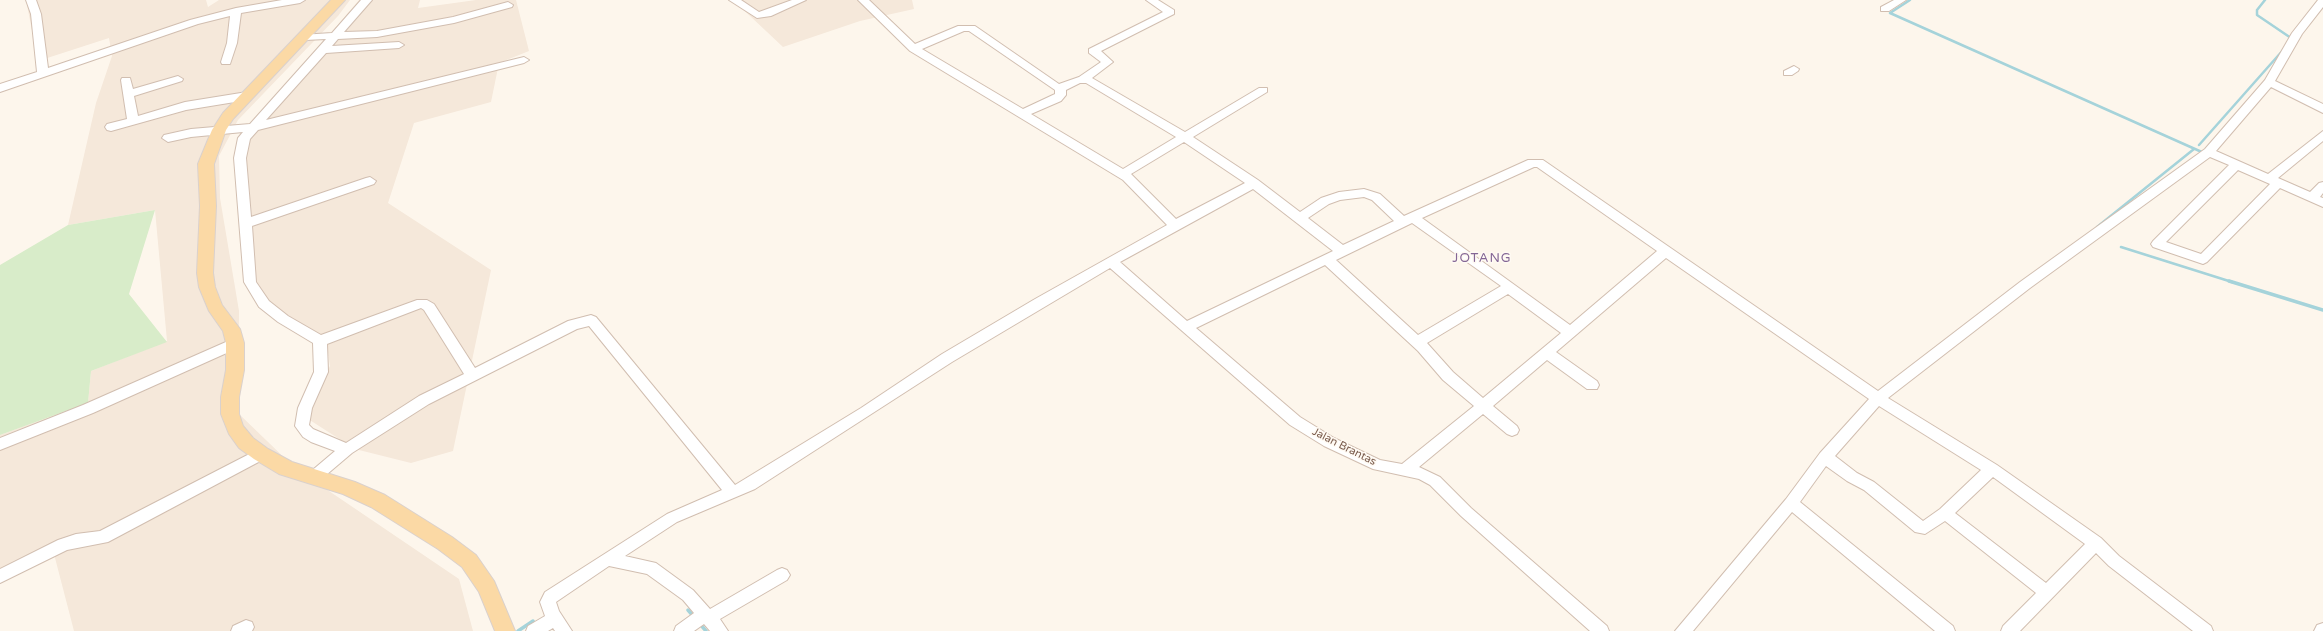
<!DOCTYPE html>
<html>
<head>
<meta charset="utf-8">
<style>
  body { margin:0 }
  canvas { display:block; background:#fdf6ec }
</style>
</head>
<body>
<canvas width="2323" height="631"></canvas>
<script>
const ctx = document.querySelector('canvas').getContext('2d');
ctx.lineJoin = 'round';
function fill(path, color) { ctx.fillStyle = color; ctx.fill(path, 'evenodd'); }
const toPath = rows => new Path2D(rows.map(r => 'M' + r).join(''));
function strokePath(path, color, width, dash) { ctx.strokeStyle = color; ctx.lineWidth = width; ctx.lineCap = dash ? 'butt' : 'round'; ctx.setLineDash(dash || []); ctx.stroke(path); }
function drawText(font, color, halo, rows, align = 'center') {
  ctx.font = font + ' "Varela Round",sans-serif'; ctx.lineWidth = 3; ctx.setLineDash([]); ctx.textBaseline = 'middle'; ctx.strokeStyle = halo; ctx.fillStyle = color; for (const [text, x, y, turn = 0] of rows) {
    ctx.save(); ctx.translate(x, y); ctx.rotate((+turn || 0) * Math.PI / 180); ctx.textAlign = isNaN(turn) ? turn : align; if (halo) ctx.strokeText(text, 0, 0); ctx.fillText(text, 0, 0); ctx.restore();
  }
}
fill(toPath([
  [26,0,206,0,208,7,219,0,350,0,338,16,238,120,219,156,220,198,239,311,238,413,295,468,459,579,473,631,74,631,54,554,0,583,0,435,88,403,91,371,167,341,155,210,68,225,96,103,112,56,109,38,38,61],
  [359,0,420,0,418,8,476,0,516,0,529,51,499,63,491,102,414,123,388,203,491,270,453,451,411,463,355,449,305,417,330,366,327,345,262,300,244,260,240,189,247,131],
  [733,0,912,0,914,9,860,21,783,47]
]), '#f5e8da');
fill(toPath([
  [155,210,129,294,167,342,91,371,88,403,0,435,0,265,68,225]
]), '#d8ecc9');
strokePath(toPath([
  [1910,0,1890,13,2204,153],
  [2265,0,2257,10,2257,15,2291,38],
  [2199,145,2284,49],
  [2097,227,2194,149],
  [2121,247,2232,282]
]), '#a5d3da', 2.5);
strokePath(toPath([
  [2229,281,2323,310],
  [688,610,694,617],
  [700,624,706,631],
  [518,631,533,621]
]), '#a5d3da', 3.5);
const minor = toPath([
  [26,0,36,0,41,14,48,68,190,20,236,8,282,0,305,0,300,3,241,13,237,43,230,64,222,64,221,62,227,43,230,16,198,24,0,92,0,84,37,72,31,14,26,0],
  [361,0,372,0,344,32,377,31,453,17,508,2,513,5,512,7,454,23,377,37,338,39,332,46,399,42,404,45,399,48,326,53,266,120,524,57,529,60,524,63,258,130,250,139,246,158,251,217,366,178,370,177,376,181,374,184,252,226,256,282,269,301,288,316,321,335,417,300,427,300,434,304,475,368,568,321,591,315,596,317,735,485,861,408,942,354,1035,299,1167,225,1123,180,910,51,858,0,869,0,915,44,958,26,975,26,1059,84,1079,77,1101,62,1089,53,1089,49,1163,12,1146,0,1158,0,1174,10,1174,14,1101,51,1113,62,1092,78,1185,132,1259,88,1267,88,1267,92,1193,137,1258,180,1300,212,1321,198,1339,192,1364,189,1380,194,1404,216,1528,160,1543,160,1878,391,2020,282,2205,149,2265,80,2292,33,2318,0,2323,0,2323,7,2302,34,2275,81,2323,104,2323,113,2271,87,2216,151,2268,174,2323,131,2323,141,2278,178,2310,192,2319,183,2323,182,2323,193,2320,197,2323,198,2323,207,2280,188,2207,262,2203,264,2153,247,2151,244,2153,241,2229,165,2210,157,2030,288,1888,398,1997,465,2101,538,2119,556,2211,626,2213,631,2193,631,2109,566,2096,553,2020,631,2001,631,2003,626,2036,593,1945,521,1925,534,1915,532,1864,490,1847,481,1826,466,1800,502,1953,626,1955,631,1935,631,1792,512,1693,631,1675,631,1786,499,1820,453,1869,399,1666,258,1556,352,1597,381,1599,385,1597,389,1587,389,1547,360,1493,406,1517,426,1519,430,1517,434,1512,436,1507,434,1483,414,1419,467,1440,477,1471,508,1607,626,1609,631,1590,631,1461,516,1430,485,1419,479,1373,469,1324,446,1290,425,1110,268,952,362,755,489,677,522,625,556,656,563,693,590,710,609,777,570,782,568,787,570,790,575,787,580,720,619,728,631,710,631,704,624,694,631,674,631,676,626,694,613,683,600,647,574,609,566,556,602,559,611,572,631,555,631,553,628,548,631,526,631,528,626,545,616,540,602,545,592,667,514,722,490,589,326,577,329,429,404,352,453,319,481,314,483,309,481,307,477,309,473,335,451,311,442,303,437,295,426,298,408,314,372,313,343,278,322,259,307,244,282,234,158,238,138,243,132,191,137,168,142,162,138,164,135,191,129,250,124,326,39,305,40,300,37,301,35,332,33,361,0],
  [964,31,969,31,1055,90,1055,94,1023,109,922,49,964,31],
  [1080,83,1086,83,1176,137,1123,169,1031,114,1061,101,1066,95,1066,90,1080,83],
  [1184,142,1245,183,1176,219,1131,174,1184,142],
  [1534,167,1537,167,1657,251,1570,325,1422,218,1534,167],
  [2238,170,2270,184,2201,254,2166,242,2238,170],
  [1253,189,1333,251,1187,321,1120,262,1253,189],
  [1364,197,1372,200,1394,221,1343,245,1308,218,1329,204,1340,200,1364,197],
  [1412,223,1501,286,1418,335,1336,260,1412,223],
  [1325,265,1418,351,1443,380,1474,406,1402,464,1380,460,1334,438,1300,417,1196,328,1325,265],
  [1508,294,1561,333,1483,398,1453,372,1427,343,1508,294],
  [421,308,424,310,464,374,419,396,346,443,313,429,309,425,312,408,328,372,327,344,421,308],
  [1879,406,1981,470,1940,509,1923,521,1874,482,1857,473,1835,456,1879,406],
  [1993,477,2085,544,2046,583,1955,513,1993,477],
  [729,0,741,0,759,12,792,0,806,0,771,16,757,18,729,0],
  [1894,0,1906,0,1889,11,1881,11,1881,7,1894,0],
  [1794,66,1799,69,1798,71,1792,75,1784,75,1784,71,1794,66],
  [178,76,183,79,182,81,134,96,138,116,185,102,247,92,253,96,247,100,186,110,111,131,107,130,105,127,107,124,127,119,121,80,122,78,130,78,133,89,178,76],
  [235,338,240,339,242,343,240,347,93,413,0,450,0,438,83,405,235,338],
  [261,448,266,450,268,454,266,458,108,542,67,550,0,583,0,569,58,540,76,534,100,531,261,448],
  [246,620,252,622,254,627,252,631,231,631,233,626,246,620],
  [2323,623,2323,631,2314,631,2317,625,2323,623]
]);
const major = toPath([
  [331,0,345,0,233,119,226,130,214,164,216,206,213,273,215,287,222,305,240,329,244,343,244,370,239,397,239,414,243,426,253,438,268,449,292,462,355,482,385,495,452,537,476,555,494,581,515,631,495,631,479,592,462,567,438,549,371,507,343,494,279,474,254,459,239,448,229,434,221,414,221,397,226,370,226,343,223,331,209,311,199,287,197,273,200,206,198,164,212,130,223,113,331,0]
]);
strokePath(minor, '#d1beb0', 2);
strokePath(major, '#dad1cd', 2);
fill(minor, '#fff');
fill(major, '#fbd9a5');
drawText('11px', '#7a5c4d', '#fffaf3', [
  ["Jalan Brantas",1344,447,27]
]);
ctx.letterSpacing = '1px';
drawText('13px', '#846695', '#fffaf3', [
  ["JOTANG",1482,259]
]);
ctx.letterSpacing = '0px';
</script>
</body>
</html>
